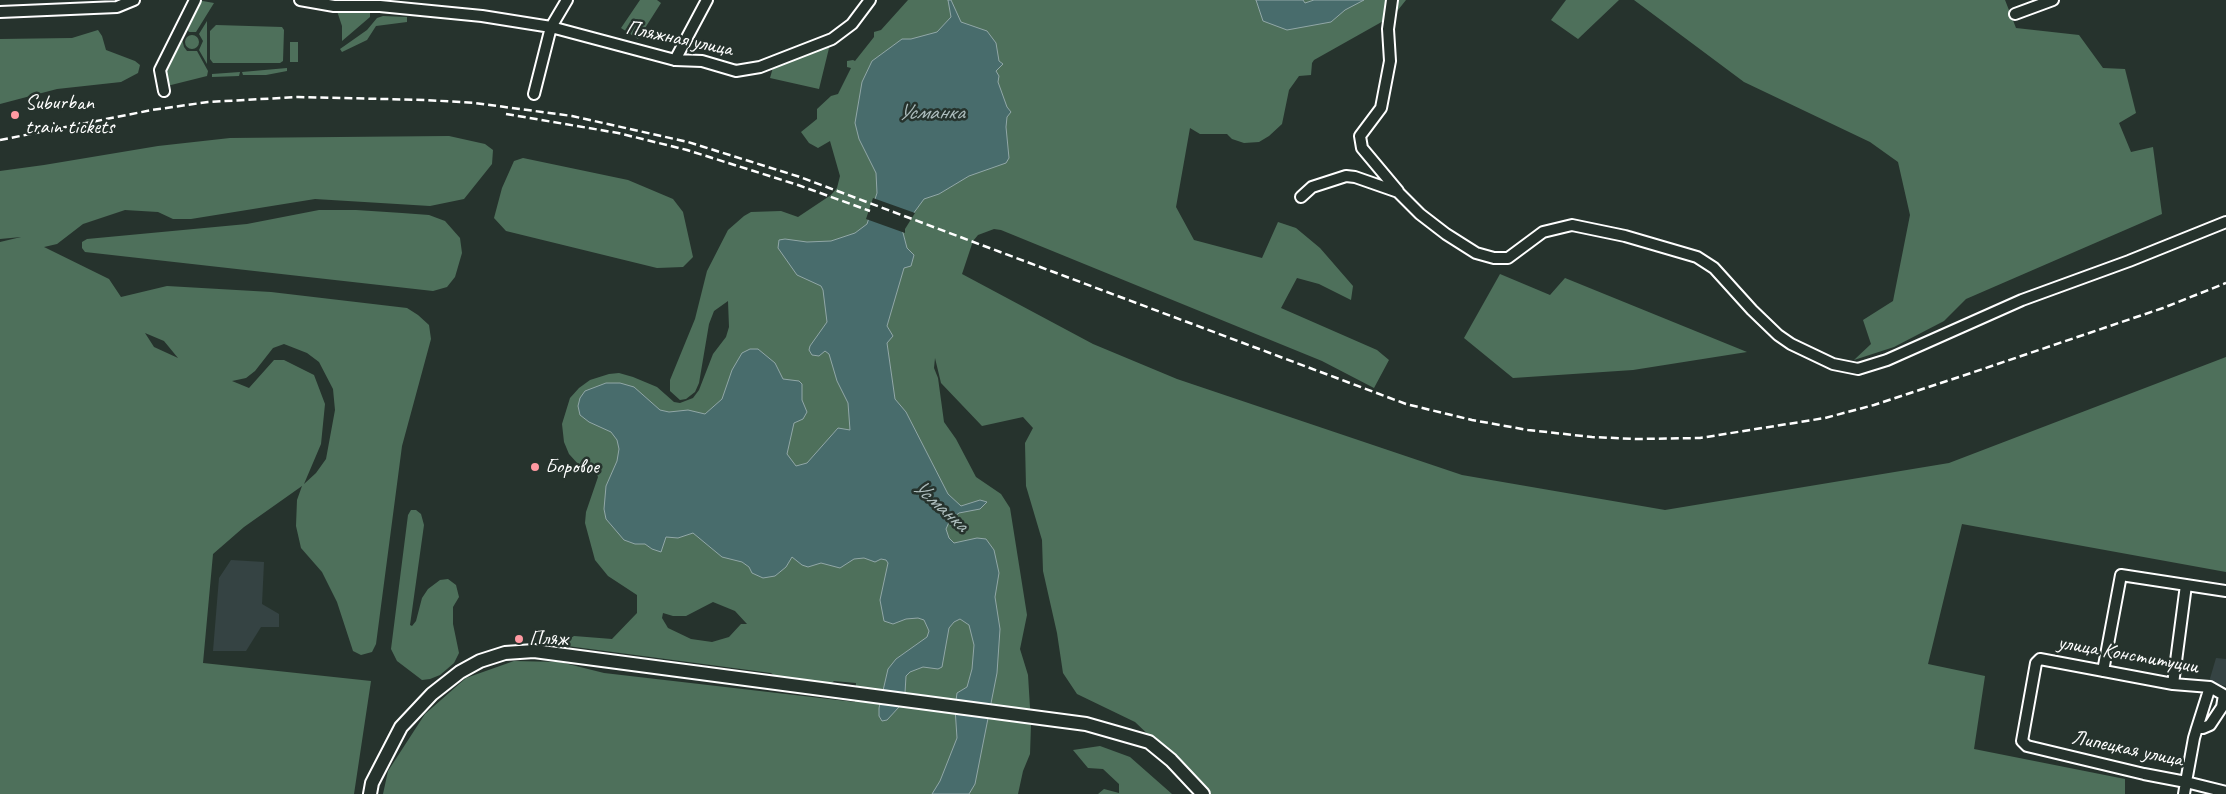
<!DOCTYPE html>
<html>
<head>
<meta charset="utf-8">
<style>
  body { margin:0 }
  canvas { display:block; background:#26332d }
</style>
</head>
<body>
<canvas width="2226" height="794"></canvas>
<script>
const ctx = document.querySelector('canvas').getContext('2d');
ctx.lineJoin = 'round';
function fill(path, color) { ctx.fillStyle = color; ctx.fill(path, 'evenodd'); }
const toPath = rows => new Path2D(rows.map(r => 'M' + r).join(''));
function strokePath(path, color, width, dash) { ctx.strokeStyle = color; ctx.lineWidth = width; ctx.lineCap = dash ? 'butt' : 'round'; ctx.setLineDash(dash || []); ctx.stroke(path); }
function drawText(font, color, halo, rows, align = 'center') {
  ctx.font = font + ' Caveat,sans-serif'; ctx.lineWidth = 5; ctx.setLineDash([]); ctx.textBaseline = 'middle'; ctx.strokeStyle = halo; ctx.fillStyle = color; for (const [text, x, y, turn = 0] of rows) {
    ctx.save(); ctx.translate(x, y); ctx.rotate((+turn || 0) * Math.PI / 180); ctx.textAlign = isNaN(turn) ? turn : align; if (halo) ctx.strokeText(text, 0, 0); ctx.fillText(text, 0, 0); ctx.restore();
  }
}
fill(toPath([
  [231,560,264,562,262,604,279,614,279,627,261,627,246,651,213,651,219,578],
  [2216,658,2226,659,2226,686,2209,682]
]), '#354343');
fill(toPath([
  [197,0,214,3,196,32,189,32,185,25],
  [640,0,657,0,661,3,638,39,621,28],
  [908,0,1406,0,1394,15,1314,60,1312,63,1311,75,1299,76,1289,90,1282,124,1269,136,1259,142,1244,143,1232,139,1227,134,1200,134,1190,128,1176,207,1194,240,1262,258,1278,222,1296,228,1320,248,1353,286,1351,300,1319,284,1297,278,1281,308,1377,350,1389,360,1374,388,1322,361,1001,230,994,229,978,235,973,241,962,274,1093,344,1177,379,1462,475,1665,510,1949,463,2226,357,2226,572,1962,524,1928,664,1985,676,1974,749,2125,779,2125,794,1211,794,1135,722,1077,694,1063,673,1057,633,1043,571,1042,540,1026,486,1025,443,1033,428,1023,417,982,426,941,383,935,358,934,368,938,378,944,422,956,439,976,477,1001,494,1010,508,1027,615,1020,649,1028,675,1031,724,1030,754,1023,771,1018,794,383,794,388,771,425,714,466,678,514,661,560,662,604,673,855,702,856,683,834,681,828,686,784,683,771,673,560,645,574,636,612,639,637,613,637,595,608,576,595,560,585,523,586,512,598,477,596,472,579,465,569,454,564,442,562,424,570,398,579,388,590,380,609,374,619,373,633,377,657,387,674,402,680,403,693,398,699,390,713,354,726,337,729,327,728,301,714,311,709,324,699,383,695,392,686,399,680,400,670,391,670,380,695,319,707,271,728,230,744,216,751,212,781,211,798,217,831,195,837,188,840,176,830,141,818,148,809,143,801,132,817,119,817,109,831,96,838,94,851,68,847,67,847,61,853,60,855,61,874,37,874,32,881,30],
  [713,602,735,611,747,624,741,624,729,637,712,642,691,639,668,628,662,618,663,613,673,616,686,616],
  [1566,0,1619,0,1578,39,1551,20],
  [1634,0,2005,0,2016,28,2079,35,2103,68,2125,69,2136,113,2119,123,2131,152,2153,147,2162,214,1966,299,1944,321,1894,347,1854,360,1871,344,1863,320,1893,301,1910,215,1898,162,1870,142,1744,82],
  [337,11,370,13,370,17,342,41,342,26],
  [383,16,407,17,407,22,376,26,367,40,342,52,340,49,367,30,377,18],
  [207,21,207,64,199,50,203,41,199,34],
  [216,25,282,27,284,30,283,61,280,63,213,63,210,59,210,31],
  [183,28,186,33,182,39,184,47,187,51,197,51,208,71,207,76,167,86,164,69],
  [98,30,102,36,106,50,135,61,140,65,138,73,121,82,57,89,0,104,0,39,72,38],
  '185 42a7 7 0 1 1 14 0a7 7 0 1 1-14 0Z',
  [290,42,298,42,298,62,290,62],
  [830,44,819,89,770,78,774,64],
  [287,68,287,71,266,75,243,75,242,72],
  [240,72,239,76,212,77,212,74],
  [449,136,485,144,493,150,492,164,464,199,430,206,315,199,191,219,173,219,158,212,125,210,83,224,57,244,44,247,109,279,121,297,167,286,271,292,407,308,418,315,429,325,431,339,402,446,376,644,372,652,361,655,353,651,337,602,322,572,301,548,296,526,297,500,302,486,244,527,213,554,203,663,371,681,354,794,0,794,0,242,21,237,0,239,0,171,44,165,158,146,230,138],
  [145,333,164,341,178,358,154,347],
  [284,344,307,353,319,362,333,389,335,410,326,459,316,473,304,484,321,444,325,404,314,375,284,360,274,360,249,388,232,381,246,378,255,371,273,348],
  [523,158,628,180,673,199,683,212,693,257,683,267,657,268,506,231,494,218,502,188,514,161],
  [319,210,356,210,402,213,429,215,445,221,460,238,462,253,455,277,447,287,433,291,85,252,82,248,82,242,87,239,247,224],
  [1500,274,1550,295,1565,278,1747,352,1633,370,1513,378,1464,338],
  [411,510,416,510,421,514,424,525,410,625,412,626,416,621,422,598,428,589,440,580,448,579,456,585,459,597,453,607,453,624,459,653,454,663,440,675,430,679,422,680,397,661,391,649,408,515],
  [1100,746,1130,757,1172,794,1098,794,1104,789,1119,793,1119,784,1103,769,1088,768,1073,750]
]), '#4e705b');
const water = toPath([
  [948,0,951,0,961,22,987,31,996,43,999,61,1003,64,996,71,999,76,998,82,1007,107,1011,112,1007,117,1006,127,1009,158,1006,163,969,176,939,194,924,199,902,229,907,248,914,255,911,266,904,268,887,326,893,336,887,343,895,399,906,412,948,494,961,506,980,500,987,502,980,509,959,513,950,520,946,529,949,538,954,543,977,538,986,539,994,550,999,573,995,597,1000,629,997,673,975,784,969,794,932,794,940,781,957,738,955,708,957,693,967,687,972,669,974,645,969,625,960,619,954,622,949,628,942,667,938,669,923,667,910,672,906,676,905,693,899,707,887,720,882,721,879,716,879,708,888,669,896,659,927,637,929,631,924,620,918,618,906,619,893,624,884,621,880,600,888,563,886,560,881,559,875,562,864,558,854,559,840,568,821,563,808,567,802,565,792,557,786,567,775,576,763,578,752,573,749,567,742,562,722,557,693,533,678,538,666,537,661,552,652,549,645,544,635,544,624,540,606,519,604,509,606,486,617,461,619,449,617,440,611,432,589,422,580,415,578,406,580,398,585,391,606,383,620,383,634,387,660,410,669,412,688,410,705,414,722,399,732,370,742,353,750,349,758,349,775,363,783,379,799,381,802,384,802,400,807,412,803,419,794,423,787,454,796,466,807,463,838,428,850,430,848,403,837,381,829,354,825,351,819,356,812,355,809,350,810,346,827,322,823,290,821,286,797,275,778,248,779,240,785,239,807,242,831,241,855,233,867,224,877,193,876,173,859,139,855,123,862,82,872,61,902,39,911,39,937,32,951,17,948,0],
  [1256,0,1303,0,1305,3,1314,0,1364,0,1345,10,1331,22,1287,30,1263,21,1256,0]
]);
fill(water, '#486c6c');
strokePath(water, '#91a7a7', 1);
fill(toPath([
  [873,198,915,213,905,229,905,233,866,219]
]), '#26332d');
const minor = toPath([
  [300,0,334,6,380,6,482,16,551,27,675,60,702,61,736,71,760,67,832,39,852,24,870,0],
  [1392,0,1388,29,1390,61,1381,108,1360,136,1362,148,1398,191],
  [0,12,117,7,134,0],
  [2015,14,2053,0],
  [675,60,707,0],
  [164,91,160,70,195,0],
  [534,94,551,27,567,0],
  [1301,197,1312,187,1346,176,1355,177,1398,192,1420,214,1446,234,1476,253,1494,258,1508,258,1543,232,1572,225,1625,236,1697,257,1714,268,1752,310,1778,335,1791,344,1833,364,1858,369,1887,360,2022,300,2129,261,2226,222],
  [2103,671,2121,575,2226,591],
  [2173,684,2186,585],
  [2197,728,2210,687],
  [2184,794,2186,782,2194,738,2197,728,2203,728,2210,725,2222,707,2224,695,2210,687,2173,684,2040,659,2036,663,2022,741,2027,746,2144,774,2186,782,2226,792]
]);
const tertiary = toPath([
  [370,794,372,783,401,727,432,694,460,672,480,661,505,653,534,651,1086,724,1149,742,1171,760,1203,794]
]);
strokePath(minor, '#fff', 14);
strokePath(tertiary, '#fff', 16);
strokePath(minor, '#26332d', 10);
strokePath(tertiary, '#26332d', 12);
strokePath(toPath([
  [506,114,618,133,687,150,798,185,870,211],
  [0,140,152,110,208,102,298,97,426,100,475,103,572,116,688,142,800,177,1406,404,1472,420,1528,430,1592,437,1636,439,1700,438,1825,418,1874,405,1974,372,2163,308,2226,283]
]), '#fff', 2.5, [8, 4]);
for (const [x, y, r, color] of [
  [15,115,5,"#ff9aa2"],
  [535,467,5,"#ff9aa2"],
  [519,639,5,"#ff9aa2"]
]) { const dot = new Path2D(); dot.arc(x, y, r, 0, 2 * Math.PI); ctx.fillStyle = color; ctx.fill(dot); strokePath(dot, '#26332d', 2); }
drawText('21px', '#fff', '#26332d', [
  ["Пляжная улица",679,39,12],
  ["улица Конституции",2128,655,10],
  ["Липецкая улица",2127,749,12]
]);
drawText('21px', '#fff', '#26332d', [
  ["Suburban",25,103],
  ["train tickets",25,127],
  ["Боровое",545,467],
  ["Пляж",529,639]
], 'left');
drawText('italic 22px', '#adbdbd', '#26332d', [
  ["Усманка",931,113],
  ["Усманка",940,506,42]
]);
</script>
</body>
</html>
